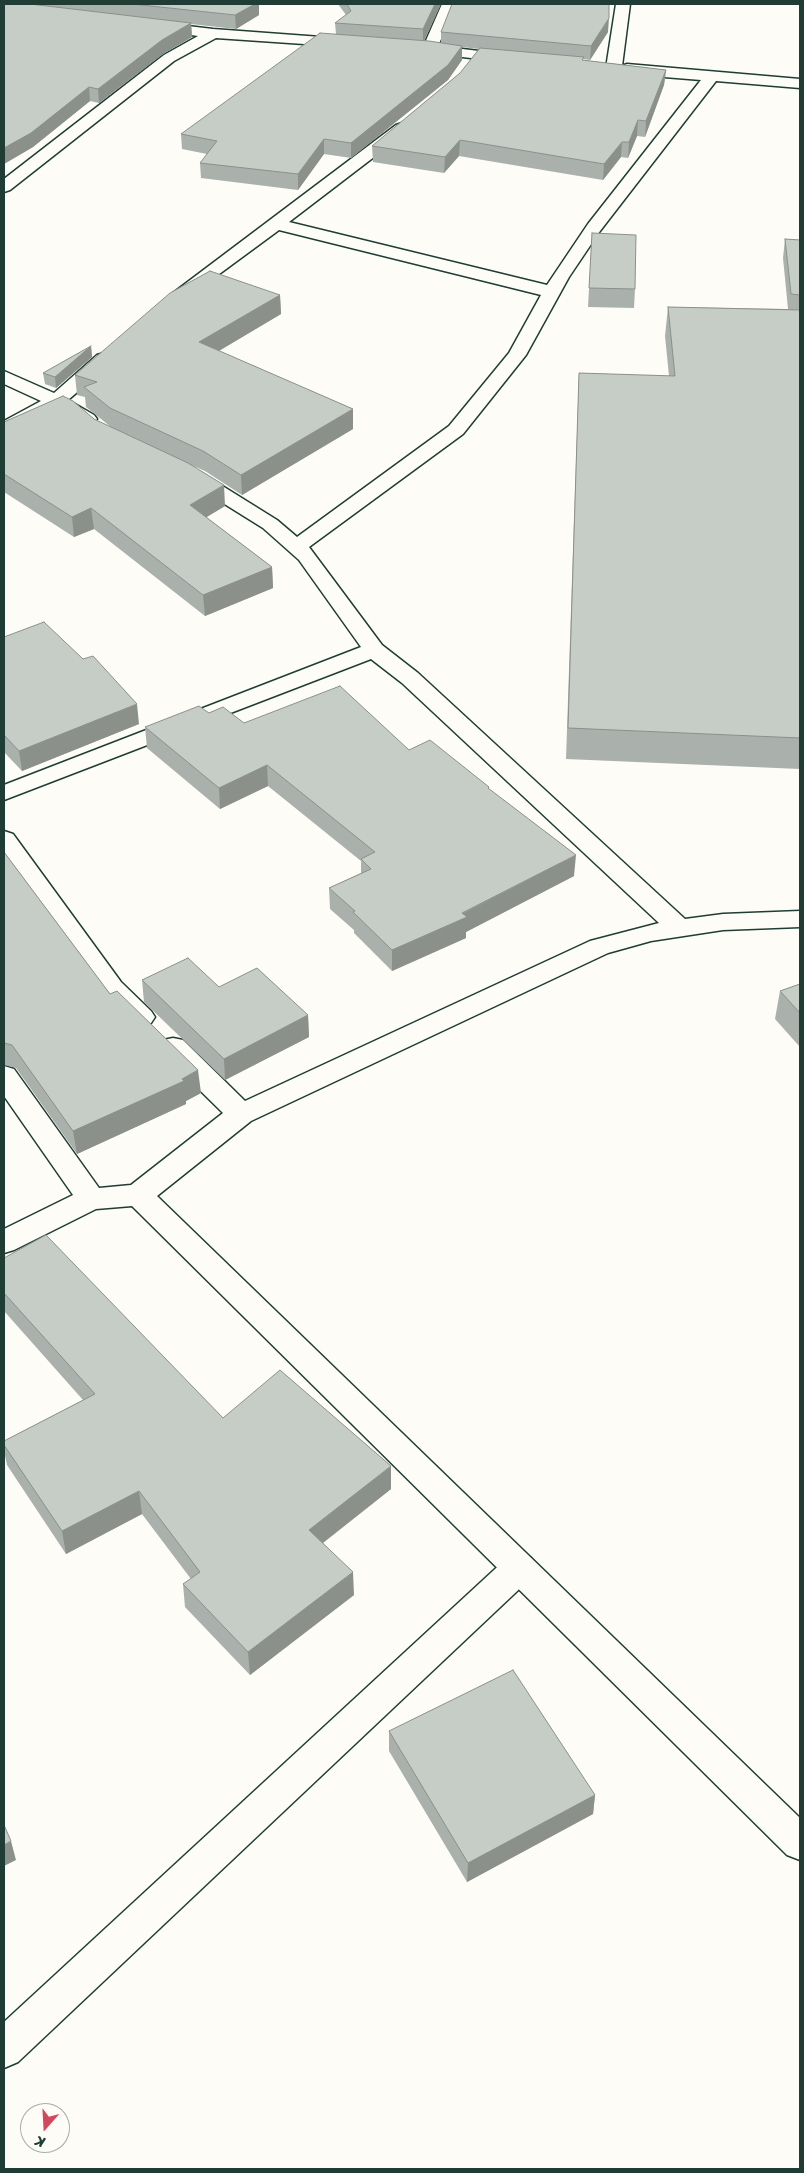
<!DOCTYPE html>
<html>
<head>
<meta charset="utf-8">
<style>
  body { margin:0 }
  #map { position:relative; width:804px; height:2173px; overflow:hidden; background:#fdfcf7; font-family:Sriracha,sans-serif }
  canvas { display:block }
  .frame { position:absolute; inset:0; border:5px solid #1f3d34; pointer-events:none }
  .north { position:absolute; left:20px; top:2103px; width:50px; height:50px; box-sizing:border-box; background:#fdfcf7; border:1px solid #a4b0a9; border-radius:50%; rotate:199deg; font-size:14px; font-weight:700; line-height:20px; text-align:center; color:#1f3d34 }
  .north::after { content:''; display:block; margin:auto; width:18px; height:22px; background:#d1495b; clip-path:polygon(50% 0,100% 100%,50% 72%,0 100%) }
</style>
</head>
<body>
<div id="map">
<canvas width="804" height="2173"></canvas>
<div class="frame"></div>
<div class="north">K</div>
</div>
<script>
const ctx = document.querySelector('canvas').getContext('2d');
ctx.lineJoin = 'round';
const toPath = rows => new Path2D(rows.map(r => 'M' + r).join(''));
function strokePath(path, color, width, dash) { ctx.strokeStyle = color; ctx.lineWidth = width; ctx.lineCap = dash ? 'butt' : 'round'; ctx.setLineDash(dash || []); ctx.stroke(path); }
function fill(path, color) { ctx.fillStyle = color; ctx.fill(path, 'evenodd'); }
const service = toPath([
  [519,1554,531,1558,536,1568,531,1578,18,2062,4,2068,4,2022,507,1558,519,1554]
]);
const minor = toPath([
  [442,4,456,4,438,46,512,55,517,56,519,59,517,62,512,63,421,52,419,49,424,45,442,4],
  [616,4,630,4,622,66,627,64,800,79,800,88,716,81,600,231,569,277,526,355,463,434,309,547,382,645,418,673,685,919,723,914,800,911,800,927,723,930,651,941,608,953,251,1121,157,1196,800,1818,800,1860,787,1855,132,1206,96,1209,14,1250,4,1253,4,1229,73,1195,4,1096,4,1066,14,1069,99,1188,131,1185,223,1113,163,1054,159,1047,163,1040,173,1038,183,1040,245,1101,590,941,659,923,402,683,371,659,4,800,4,785,361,647,299,560,263,528,186,480,183,476,186,472,193,470,200,472,277,520,297,537,449,426,509,353,541,295,279,230,188,297,182,298,176,297,173,293,396,125,402,123,408,125,410,128,408,131,289,222,547,285,588,224,701,80,627,74,620,70,614,73,609,71,606,68,616,4],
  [154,22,213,29,348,39,353,40,355,43,353,46,348,47,216,38,174,61,10,190,4,192,4,179,164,55,198,36,149,29,147,26,149,23,154,22],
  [104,353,111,355,113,359,111,363,68,400,94,415,97,419,94,423,87,425,80,423,56,409,11,433,4,435,4,421,41,401,4,384,4,371,54,393,97,355,104,353],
  [4,831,13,834,121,982,151,1011,155,1017,151,1023,142,1026,133,1023,103,994,4,856,4,831]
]);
strokePath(service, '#1f3d34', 3);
strokePath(minor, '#1f3d34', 3);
fill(service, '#fdfcf7');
fill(minor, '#fdfcf7');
fill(toPath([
  [4,4,259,4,259,15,236,29,191,24,192,37,163,54,99,103,90,101,33,147,4,164],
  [338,4,441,4,424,41,441,43,441,32,608,32,590,60,583,59,583,60,666,70,664,85,645,137,637,136,628,158,621,157,603,180,459,156,444,173,373,162,372,146,460,73,479,49,462,47,462,60,448,80,351,158,324,154,298,190,201,178,200,163,207,154,182,149,181,134,336,34,335,23,346,15],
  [592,233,635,289,634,308,588,307],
  [785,239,800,240,800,769,566,759,578,402,579,373,669,376,665,336,668,307,788,309,783,258],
  [280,295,281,314,219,351,353,409,353,429,242,495,205,471,191,465,225,506,206,517,272,567,273,588,205,616,94,529,74,537,4,492,4,422,94,419,111,427,86,407,85,397,77,395,75,375],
  [91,346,92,357,56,388,45,384,43,373],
  [4,637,139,724,22,771,4,752],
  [209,713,244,723,409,750,489,787,489,789,574,876,466,932,466,938,392,971,354,933,354,930,330,909,329,888,361,873,361,861,268,786,220,809,147,748,145,727],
  [4,852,110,994,201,1093,186,1101,186,1104,77,1154,16,1068,4,1065],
  [142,980,219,987,308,1015,309,1037,225,1080,144,1002],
  [800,984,800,1047,775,1019,780,991],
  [4,1258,223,1418,391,1489,323,1543,354,1595,250,1675,185,1607,183,1584,191,1579,142,1514,66,1554,7,1465,4,1451,4,1441,83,1400,4,1311],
  [389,1731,595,1795,593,1814,467,1882,389,1751]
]), '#aab0ab');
fill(toPath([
  [255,4,259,4,259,15,236,29,235,15],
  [435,4,441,4,423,43,423,29],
  [609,18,608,32,590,60,591,46],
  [191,23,192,37,163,54,99,103,98,89,162,40],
  [462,46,462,60,448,80,351,158,351,143],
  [666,70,664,85,645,137,646,121],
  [89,87,90,101,33,147,4,164,4,148],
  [638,120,637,136,628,158,629,142],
  [324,139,324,154,298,190,298,174],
  [460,140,459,156,444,173,445,157],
  [622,142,621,157,603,180,604,164],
  [280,295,281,314,200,362,199,342],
  [91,346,92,357,56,388,55,377],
  [353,409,353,429,242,495,241,475],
  [224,485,225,506,192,526,190,505],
  [91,508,94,529,74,537,72,517],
  [272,567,273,588,205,616,203,595],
  [137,704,139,724,22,771,19,751],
  [267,765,268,786,220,809,219,788],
  [576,855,574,876,466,932,466,938,392,971,392,950],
  [308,1015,309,1037,225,1080,224,1059],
  [198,1070,201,1093,186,1101,186,1104,77,1154,73,1131],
  [391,1466,391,1489,310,1553,309,1530],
  [139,1491,142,1514,66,1554,62,1531],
  [353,1572,354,1595,250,1675,248,1652],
  [595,1795,593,1814,467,1882,468,1863],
  [11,1841,16,1860,4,1866,4,1845]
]), '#8b908b');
const building = toPath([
  [4,4,30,4,191,23,162,40,98,89,89,87,31,133,4,148,4,4],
  [132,4,255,4,235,15,132,4],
  [347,4,435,4,423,29,335,23,351,11,347,4],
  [452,4,609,4,609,18,591,46,441,32,452,4],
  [320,33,429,41,462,46,448,65,351,143,324,139,298,174,200,163,217,141,181,134,320,33],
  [480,48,584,57,582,60,666,70,646,121,638,120,629,142,622,142,604,164,460,140,445,157,372,146,460,73,480,48],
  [592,233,636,235,635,289,589,288,592,233],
  [785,239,800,240,800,295,791,294,785,239],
  [210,271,280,295,199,342,353,409,241,475,203,451,110,408,84,387,97,382,75,375,170,293,210,271],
  [668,307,800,310,800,738,568,728,579,373,675,376,668,307],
  [91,346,55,377,43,373,91,346],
  [63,396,73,401,94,419,188,463,224,485,190,505,272,567,203,595,91,508,72,517,4,474,4,422,63,396],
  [44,622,83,659,93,656,137,704,19,751,4,735,4,637,44,622],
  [340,686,409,750,430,740,489,787,488,788,576,855,462,913,467,917,392,950,353,912,355,911,329,888,371,869,361,859,375,852,267,765,219,788,145,727,199,706,209,713,223,707,244,723,340,686],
  [4,852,110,994,117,991,198,1070,182,1079,184,1081,73,1131,12,1045,4,1043,4,852],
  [188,958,219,987,257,968,308,1015,224,1059,142,980,188,958],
  [800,984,800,1013,780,991,800,984],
  [46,1235,223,1418,280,1370,391,1466,309,1530,353,1572,248,1652,183,1584,200,1572,139,1491,62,1531,4,1445,4,1441,95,1394,4,1293,4,1258,46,1235],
  [513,1670,595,1795,468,1863,389,1731,513,1670],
  [4,1825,11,1841,4,1845,4,1825]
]);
fill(building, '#c6cdc7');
strokePath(building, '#8b908b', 1);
</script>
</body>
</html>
